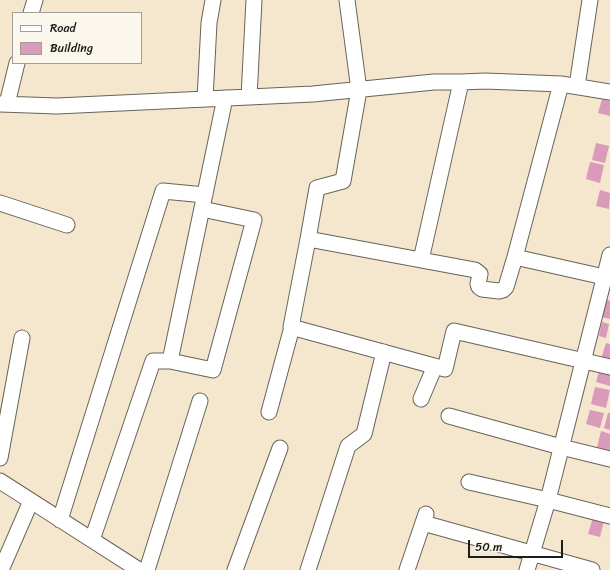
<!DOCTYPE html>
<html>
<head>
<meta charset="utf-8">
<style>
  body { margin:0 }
  #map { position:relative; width:610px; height:570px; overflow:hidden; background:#f4e7ce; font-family:Sriracha,sans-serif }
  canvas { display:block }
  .legend { position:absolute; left:12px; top:12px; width:130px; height:52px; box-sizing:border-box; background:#fbf7ec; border:1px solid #a29f99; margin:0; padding:5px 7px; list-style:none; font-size:12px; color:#1c1c1c }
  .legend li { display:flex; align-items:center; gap:8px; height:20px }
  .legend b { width:20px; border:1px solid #a29f99 }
  .scale { position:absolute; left:468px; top:540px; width:95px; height:18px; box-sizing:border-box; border:2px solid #1c1c1c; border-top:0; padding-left:5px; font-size:12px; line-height:14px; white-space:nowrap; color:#1c1c1c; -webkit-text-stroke:3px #fbf7ec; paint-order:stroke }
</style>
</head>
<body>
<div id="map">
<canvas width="610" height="570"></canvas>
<ul class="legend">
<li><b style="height:5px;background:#fff"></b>Road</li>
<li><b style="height:11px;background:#da9ab9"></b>Building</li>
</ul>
<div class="scale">50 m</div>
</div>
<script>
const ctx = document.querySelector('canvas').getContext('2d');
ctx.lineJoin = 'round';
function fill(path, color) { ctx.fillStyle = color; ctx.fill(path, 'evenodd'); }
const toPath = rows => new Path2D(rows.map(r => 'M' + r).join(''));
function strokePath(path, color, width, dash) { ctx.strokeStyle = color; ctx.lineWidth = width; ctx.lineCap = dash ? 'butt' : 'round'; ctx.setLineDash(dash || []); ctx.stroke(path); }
fill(toPath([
  [602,99,610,101,610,116,598,113],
  [596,143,609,146,605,163,592,160],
  [590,162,604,165,600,183,586,179],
  [600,190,610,193,609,209,596,206],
  [601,298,610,301,610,319,597,316],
  [602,322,609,324,606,338,599,336],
  [606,343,610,344,610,361,601,359],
  [600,368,610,370,610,386,596,382],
  [595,387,610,390,606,408,591,404],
  [590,410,604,413,600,428,586,424],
  [608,413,610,413,610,430,604,428],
  [601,431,610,434,610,455,596,452],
  [594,514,605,517,600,537,588,534]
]), '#da9ab9');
const minor = toPath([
  [347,0,359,90,343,181,317,188,308,239,421,260,461,82],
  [31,13,35,0],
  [561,84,515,257,604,277],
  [577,86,590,0],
  [249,97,254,0],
  [205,99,209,23,213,0],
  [0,104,57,106,313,94,434,82,461,82,485,81,561,84,610,92],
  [7,104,17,63],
  [0,203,67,225],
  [308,239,291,327,445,369,454,331,610,367],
  [421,260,475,270,480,274,478,284,479,287,482,289,499,291,503,290,506,287,515,257],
  [170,361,213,370,254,220,202,209],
  [421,399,435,366],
  [269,412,292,327],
  [449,416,561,447,610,459],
  [0,458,22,338],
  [0,481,139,570],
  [469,482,548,500,610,516],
  [60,520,163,191,205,195],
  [423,523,592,570],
  [92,540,153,361,170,361,225,98],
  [1,570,31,501],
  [147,570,200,401],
  [235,570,280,448],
  [308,570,348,446,364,434,384,352],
  [407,570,426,514],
  [527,570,548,500,610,255]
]);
strokePath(minor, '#68635a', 17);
strokePath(minor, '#fff', 15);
</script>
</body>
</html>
